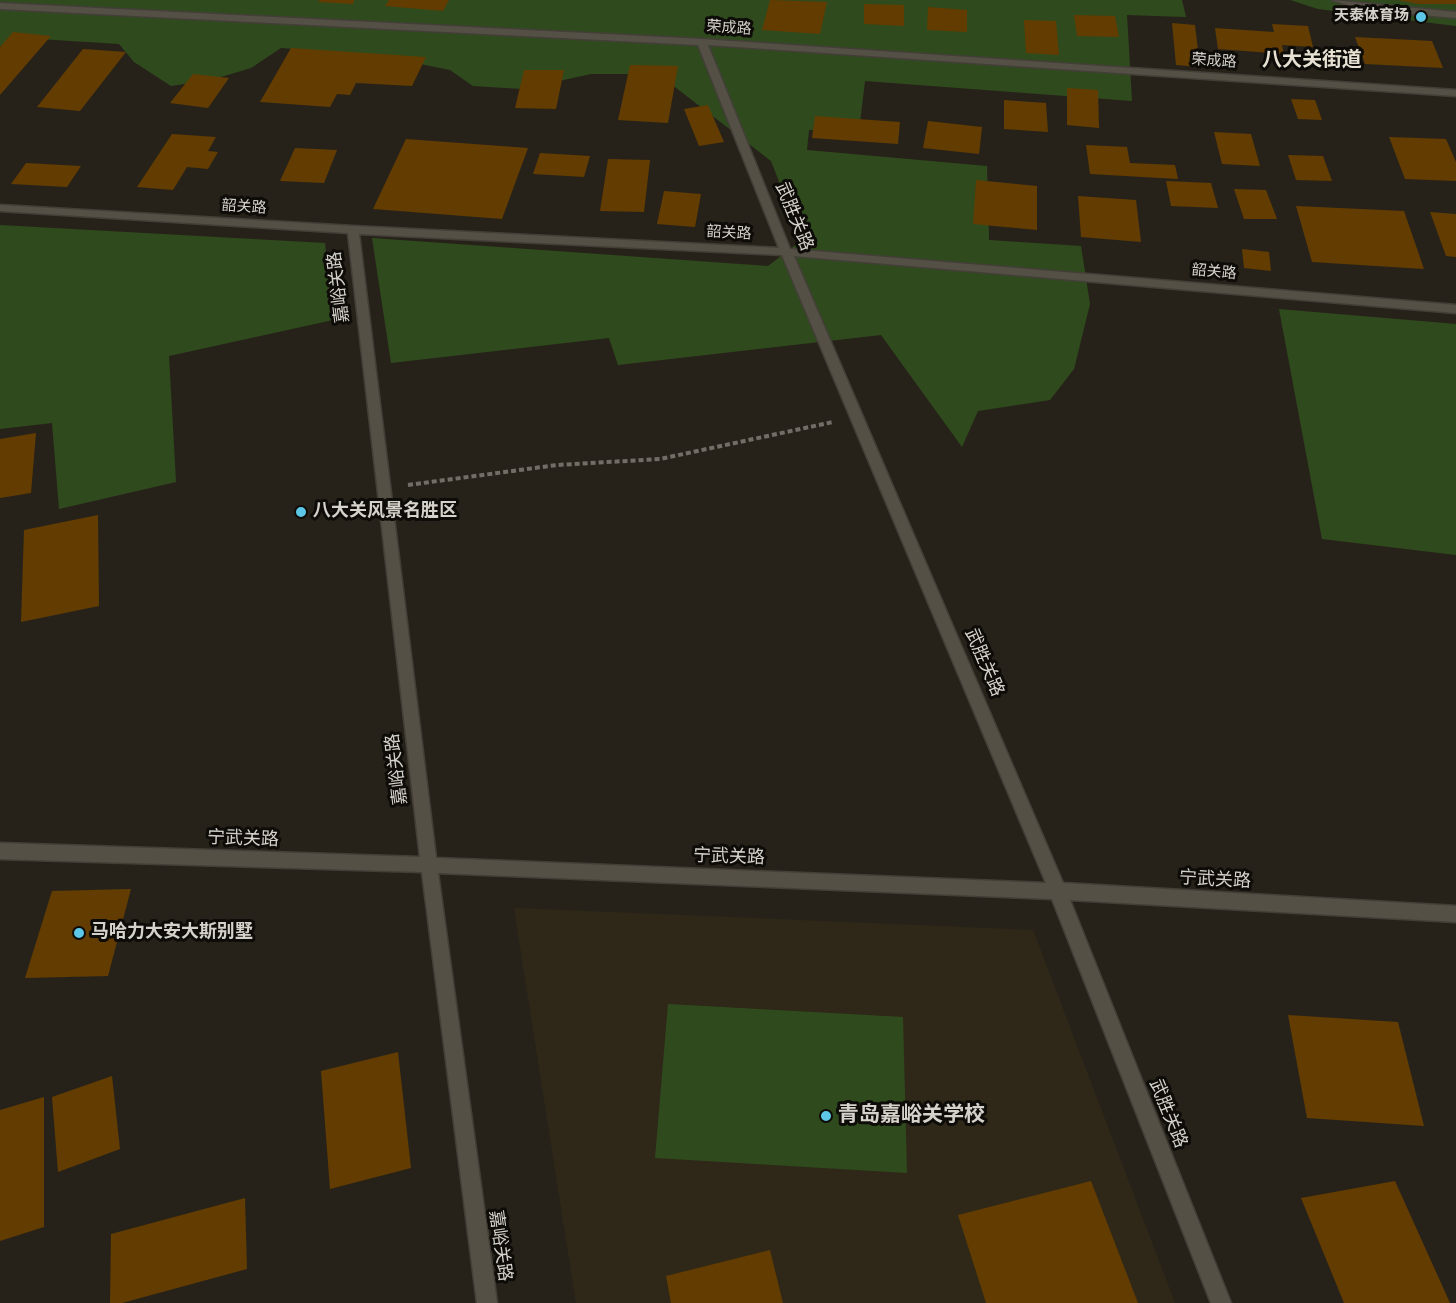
<!DOCTYPE html>
<html>
<head>
<meta charset="utf-8">
<style>
  body { margin:0 }
  canvas { display:block; background:#272219 }
</style>
</head>
<body>
<canvas width="1456" height="1303"></canvas>
<script>
const ctx = document.querySelector('canvas').getContext('2d');
ctx.lineJoin = 'round';
function fill(path, color) { ctx.fillStyle = color; ctx.fill(path, 'evenodd'); }
const toPath = rows => new Path2D(rows.map(r => 'M' + r).join(''));
function strokePath(path, color, width, dash) { ctx.strokeStyle = color; ctx.lineWidth = width; ctx.lineCap = dash ? 'butt' : 'round'; ctx.setLineDash(dash || []); ctx.stroke(path); }
function drawText(font, color, halo, rows, align = 'center') {
  ctx.font = font + ' "Source Sans 3","Noto Sans SC",sans-serif'; ctx.lineWidth = 6; ctx.setLineDash([]); ctx.textBaseline = 'middle'; ctx.strokeStyle = halo; ctx.fillStyle = color; for (const [text, x, y, turn = 0] of rows) {
    ctx.save(); ctx.translate(x, y); ctx.rotate((+turn || 0) * Math.PI / 180); ctx.textAlign = isNaN(turn) ? turn : align; if (halo) ctx.strokeText(text, 0, 0); ctx.fillText(text, 0, 0); ctx.restore();
  }
}
fill(toPath([
  [514,908,1033,930,1175,1303,576,1303]
]), '#2f2818');
fill(toPath([
  [0,0,1182,0,1186,17,1127,15,1132,101,865,81,859,131,809,130,807,150,987,166,989,240,1081,246,1090,304,1074,369,1050,400,978,411,962,447,881,335,618,365,609,338,391,363,372,238,768,266,802,240,771,161,658,74,591,74,522,89,473,86,450,70,376,55,281,48,251,68,211,80,171,86,134,62,119,44,39,39,0,46],
  [1290,0,1456,0,1456,26,1318,9],
  [0,225,325,243,333,320,169,356,176,482,59,509,52,423,0,429],
  [1279,309,1456,324,1456,555,1322,539],
  [668,1004,903,1017,907,1173,655,1158]
]), '#2f4b1d');
fill(toPath([
  [320,0,354,0,353,4,318,2],
  [389,0,449,0,443,11,385,6],
  [770,0,827,2,820,34,762,30],
  [1398,0,1456,0,1456,4,1418,4],
  [864,4,904,5,904,26,864,24],
  [928,7,967,10,967,32,927,30],
  [1074,15,1115,16,1119,37,1077,36],
  [1024,20,1056,21,1059,55,1026,53],
  [1172,23,1195,25,1200,67,1176,65],
  [1272,24,1308,26,1313,47,1282,45,1284,54,1218,49,1215,28,1274,32],
  [13,32,51,36,0,95,0,47],
  [1355,37,1432,41,1443,68,1365,64],
  [291,48,426,57,412,86,356,83,350,95,337,94,330,107,260,102],
  [83,49,126,52,80,111,37,107],
  [630,65,678,66,668,123,618,120],
  [524,70,564,70,556,109,515,108],
  [193,74,229,78,208,108,170,103],
  [1067,88,1098,90,1099,128,1067,125],
  [1291,99,1315,100,1322,120,1298,119],
  [1004,100,1046,103,1048,132,1004,129],
  [708,105,724,142,699,146,684,109],
  [815,116,900,122,898,144,812,138],
  [928,121,982,127,979,154,923,148],
  [1214,132,1251,134,1260,166,1222,164],
  [172,134,216,137,208,151,218,152,208,169,187,167,173,190,137,187],
  [1389,137,1446,139,1456,162,1456,181,1405,179],
  [406,139,528,148,502,219,373,209],
  [1086,145,1127,147,1130,163,1175,165,1178,179,1090,174],
  [295,148,337,150,324,183,280,181],
  [540,153,590,156,584,177,533,174],
  [1288,155,1323,156,1332,181,1296,180],
  [608,159,650,160,644,212,600,211],
  [26,163,81,166,67,187,11,184],
  [976,180,1037,186,1037,230,973,224],
  [1166,181,1211,183,1218,208,1171,206],
  [1234,189,1266,190,1277,219,1244,219],
  [664,191,701,194,695,227,657,224],
  [1078,196,1136,200,1141,242,1081,237],
  [1296,206,1404,211,1424,269,1312,262],
  [1430,212,1456,214,1456,257,1446,256],
  [1242,249,1269,252,1271,271,1244,268],
  [36,433,31,493,0,498,0,439],
  [98,515,99,606,21,622,24,530],
  [131,889,108,976,25,978,52,891],
  [1288,1015,1398,1022,1424,1126,1307,1118],
  [398,1052,411,1168,330,1189,321,1071],
  [112,1076,120,1149,58,1172,52,1097],
  [44,1097,44,1227,0,1241,0,1110],
  [1091,1181,1138,1303,986,1303,958,1215],
  [1395,1181,1450,1303,1344,1303,1301,1198],
  [245,1198,247,1269,122,1303,110,1303,111,1234],
  [770,1250,783,1303,671,1303,666,1276]
]), '#623c00');
const minor = toPath([
  [1332,0,1456,12,1456,18,1363,10,1332,0],
  [0,3,702,39,1456,90,1456,96,708,45,790,249,1456,305,1456,313,794,256,1063,883,1456,906,1456,922,1070,900,1231,1303,1211,1303,1052,899,438,873,497,1303,477,1303,422,872,0,859,0,843,420,857,348,233,0,211,0,205,353,226,779,248,698,45,0,9,0,3],
  [359,234,782,255,1046,883,436,858,359,234]
]);
strokePath(minor, '#433f38', 3);
strokePath(toPath([
  [408,485,557,465,660,459,833,422]
]), '#726d66', 4, [5, 3]);
fill(minor, '#555045');
for (const [x, y, r, color] of [
  [1421,17,6,"#5cc7e7"],
  [301,512,6,"#5cc7e7"],
  [79,933,6,"#5cc7e7"],
  [826,1116,6,"#5cc7e7"]
]) { const dot = new Path2D(); dot.arc(x, y, r, 0, 2 * Math.PI); ctx.fillStyle = color; ctx.fill(dot); strokePath(dot, '#0e0c08', 2); }
drawText('bold 15px', '#d5d2cc', '#0e0c08', [
  ["天泰体育场",1409,17]
], 'right');
drawText('15px', '#d5d2cc', '#0e0c08', [
  ["荣成路",729,29,4],
  ["荣成路",1214,62,4],
  ["韶关路",244,208,4],
  ["韶关路",729,234,3],
  ["韶关路",1214,273,5]
]);
drawText('18px', '#d5d2cc', '#0e0c08', [
  ["武胜关路",793,217,68],
  ["嘉峪关路",340,287,-97],
  ["武胜关路",983,663,67],
  ["嘉峪关路",398,769,-97],
  ["宁武关路",243,840,2],
  ["宁武关路",729,858,2],
  ["宁武关路",1215,881,3],
  ["武胜关路",1167,1114,68],
  ["嘉峪关路",499,1246,82]
]);
drawText('bold 18px', '#d5d2cc', '#0e0c08', [
  ["八大关风景名胜区",313,512],
  ["马哈力大安大斯别墅",91,933]
], 'left');
drawText('bold 20px', '#e7e1d4', '#0e0c08', [
  ["八大关街道",1312,62]
]);
drawText('bold 21px', '#d5d2cc', '#0e0c08', [
  ["青岛嘉峪关学校",838,1116]
], 'left');
</script>
</body>
</html>
